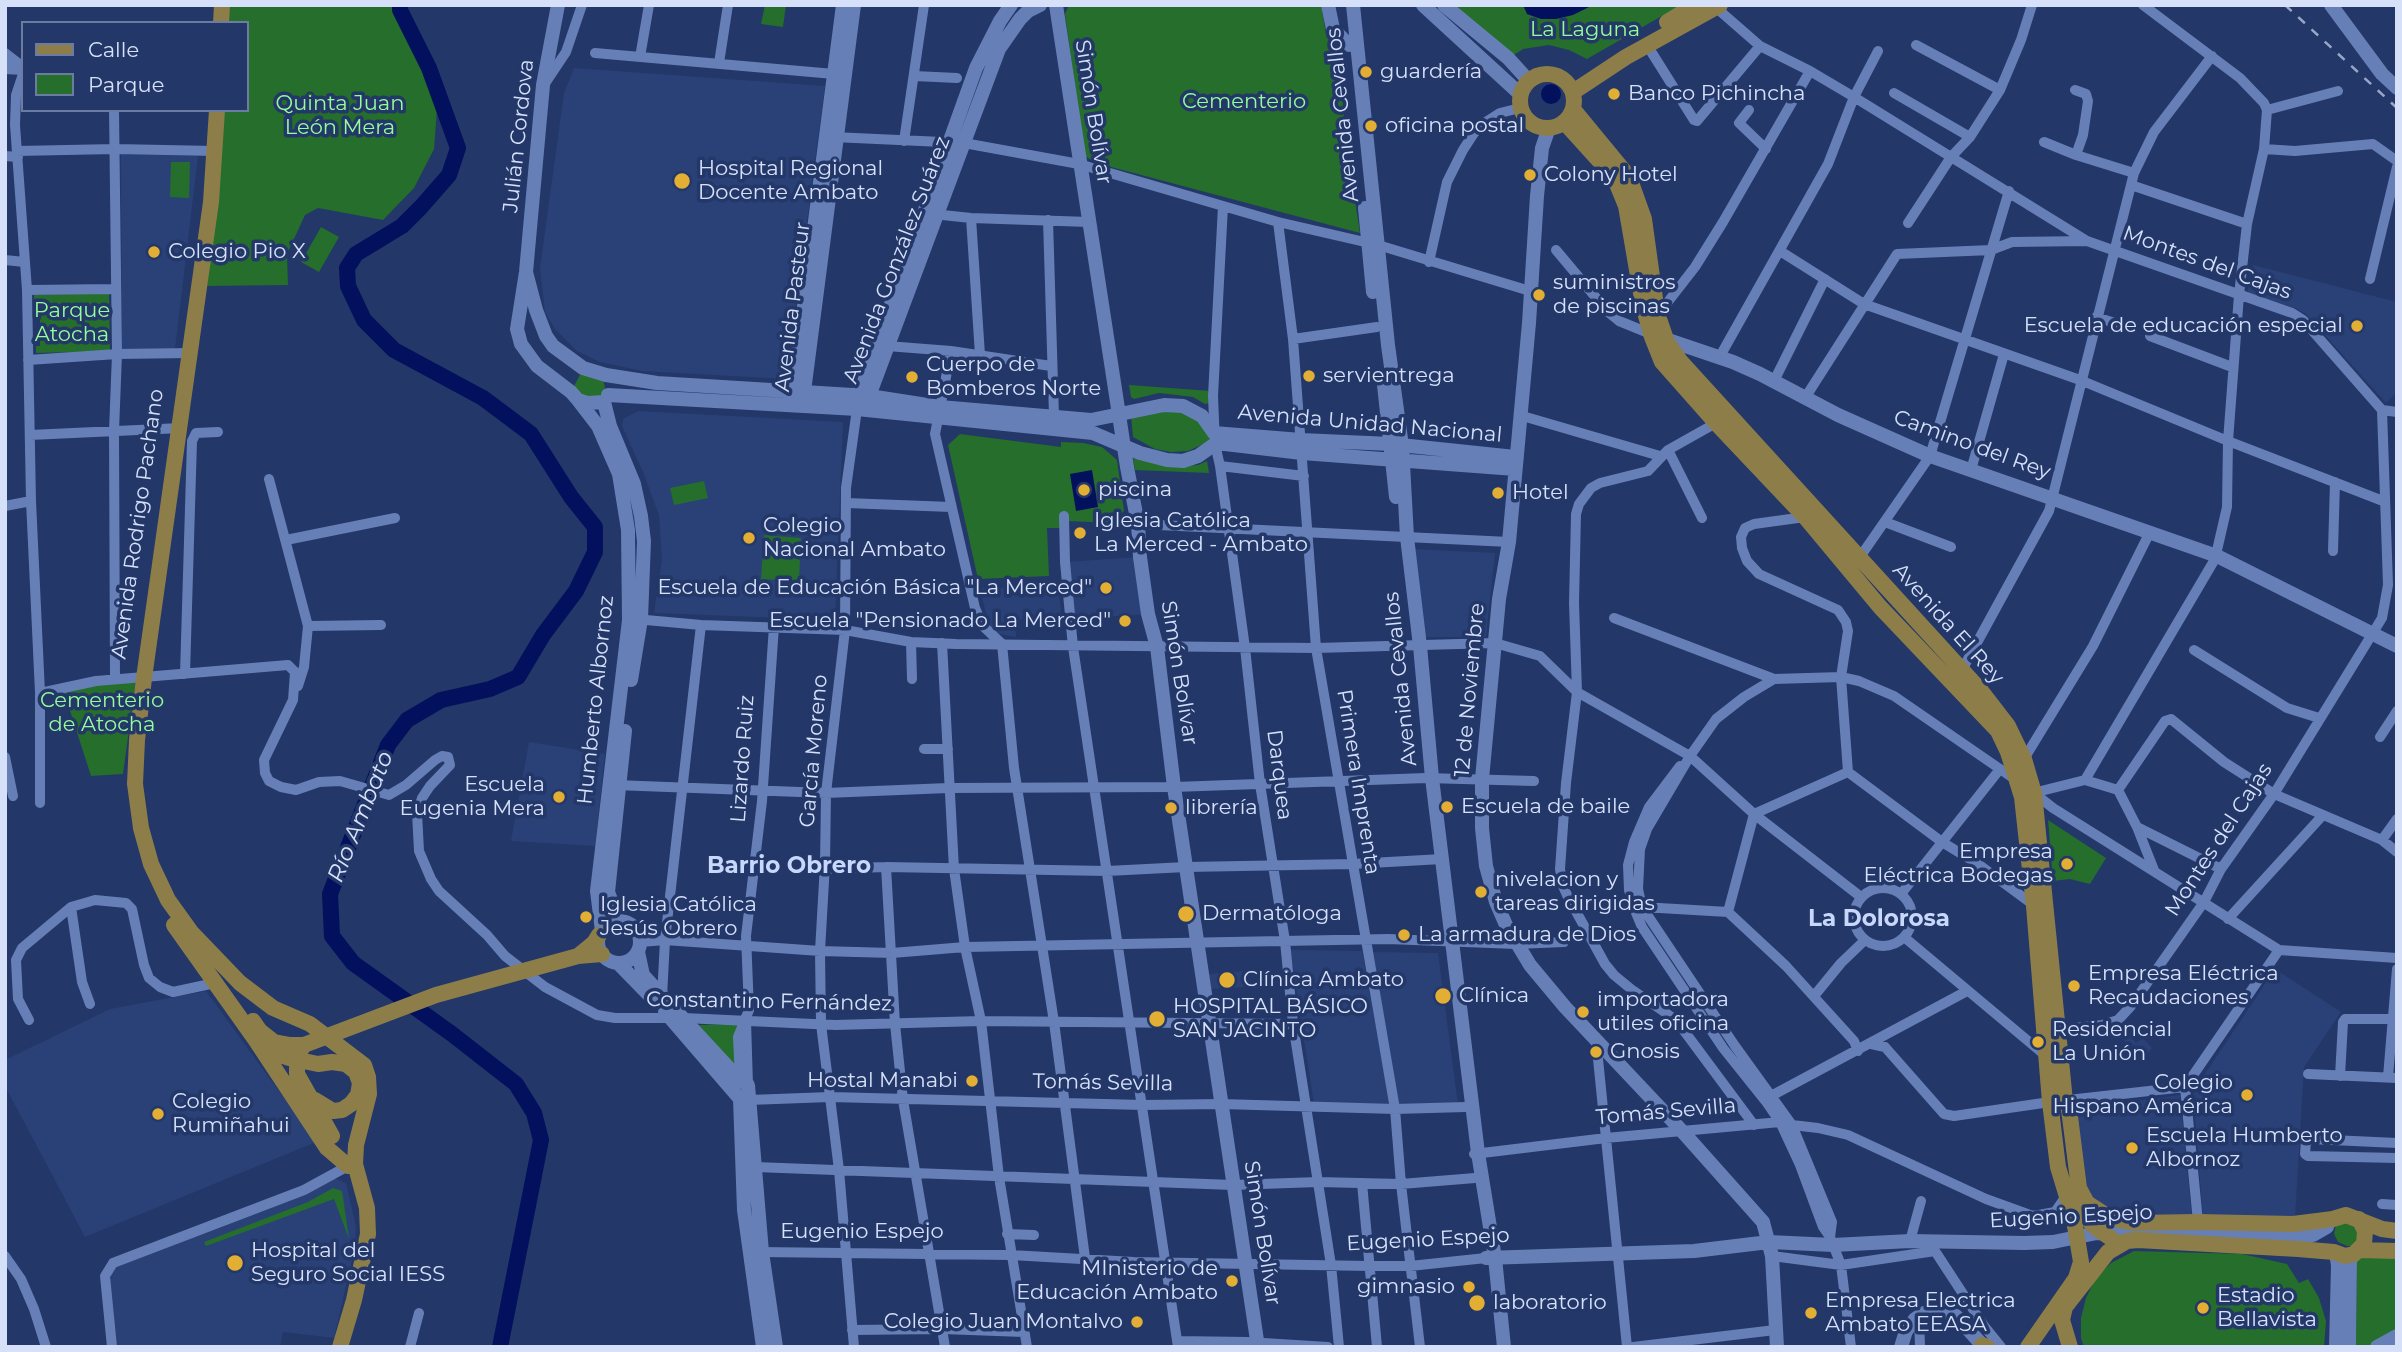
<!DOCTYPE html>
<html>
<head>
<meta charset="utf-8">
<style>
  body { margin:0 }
  #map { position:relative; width:2402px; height:1352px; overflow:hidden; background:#233768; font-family:Montserrat,sans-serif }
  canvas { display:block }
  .frame { position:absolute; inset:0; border:7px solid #d6e1f9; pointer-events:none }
  .legend { position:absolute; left:21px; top:21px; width:228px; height:91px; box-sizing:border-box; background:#233768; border:2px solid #6b7ba2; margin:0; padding:9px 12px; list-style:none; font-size:21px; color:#d6e1f9 }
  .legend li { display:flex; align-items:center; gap:14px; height:35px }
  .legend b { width:35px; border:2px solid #6b7ba2 }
</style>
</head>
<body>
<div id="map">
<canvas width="2402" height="1352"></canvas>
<div class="frame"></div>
<ul class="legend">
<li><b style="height:9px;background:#8d7e49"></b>Calle</li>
<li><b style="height:19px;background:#256e2c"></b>Parque</li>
</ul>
</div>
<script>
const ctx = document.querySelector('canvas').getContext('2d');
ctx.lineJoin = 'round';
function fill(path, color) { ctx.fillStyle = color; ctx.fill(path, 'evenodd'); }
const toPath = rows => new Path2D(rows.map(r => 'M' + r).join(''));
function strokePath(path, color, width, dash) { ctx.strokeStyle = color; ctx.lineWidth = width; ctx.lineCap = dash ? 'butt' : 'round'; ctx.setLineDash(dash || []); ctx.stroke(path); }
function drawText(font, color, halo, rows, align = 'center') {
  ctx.font = font + ' Montserrat,sans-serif'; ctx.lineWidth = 7; ctx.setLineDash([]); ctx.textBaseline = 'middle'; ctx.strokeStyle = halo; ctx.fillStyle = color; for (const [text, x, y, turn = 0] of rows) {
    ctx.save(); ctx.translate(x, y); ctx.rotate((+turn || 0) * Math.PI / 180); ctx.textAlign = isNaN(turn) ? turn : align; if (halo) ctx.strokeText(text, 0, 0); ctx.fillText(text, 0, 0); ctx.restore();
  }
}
fill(toPath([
  [574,68,825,86,786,379,642,371,600,362,577,351,555,329,545,312,540,268,564,93],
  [121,154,198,156,175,349,122,349],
  [2253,265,2397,302,2397,392,2386,403,2306,314,2295,308,2247,293],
  [638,411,843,422,835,620,654,613,662,560,659,515,643,472,622,426,623,419],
  [1411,549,1495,553,1486,637,1425,637],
  [1140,557,1148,614,1071,619,1065,562],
  [1058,587,1062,617,1015,620,1016,637,999,634,989,626,980,588],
  [529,742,605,754,595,846,511,841],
  [1290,950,1362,951,1390,1104,1314,1104],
  [1373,952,1438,953,1458,1105,1398,1104],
  [2275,969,2341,1012,2304,1067,2295,1218,2203,1218,2193,1092],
  [1243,971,1245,987,1210,989,1209,974],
  [206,991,316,1142,85,1237,5,1086,5,1060,110,1009],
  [2123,1025,2136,1043,2143,1038,2152,1048,2144,1058,2134,1060,2118,1027],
  [2180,1095,2192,1218,2135,1216,2112,1212,2092,1198,2085,1186,2075,1109],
  [335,1178,346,1183,356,1227,355,1247,334,1338,283,1332,280,1347,114,1347,108,1272,114,1264]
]), '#2a4178');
fill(toPath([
  [226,5,394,5,394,12,424,70,437,109,434,149,414,188,383,220,318,208,305,215,287,254,288,285,207,286,220,110,247,110,247,23,225,23],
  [765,5,786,5,783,27,761,24],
  [1069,5,1321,5,1326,34,1339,56,1346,141,1360,233,1096,163,1085,156,1065,14],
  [1453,5,1681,5,1587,59,1569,50,1549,45,1523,49,1514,55],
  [171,162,190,162,189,198,170,197],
  [321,227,339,237,319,272,301,262],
  [109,293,110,351,36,353,36,346,40,346,40,302,34,301,34,295],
  [581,373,603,378,605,388,601,397,586,401,574,386],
  [1129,385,1211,391,1210,403,1205,404,1193,397,1159,393,1134,399,1131,397],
  [1166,403,1211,423,1210,441,1188,451,1171,452,1155,449,1133,437,1131,416],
  [960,434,1061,447,1061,442,1083,443,1102,447,1117,460,1124,511,1113,523,1066,521,1065,528,1047,528,1049,576,978,579,948,445],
  [1133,458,1173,467,1198,465,1207,461,1209,473,1135,470],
  [704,481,708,498,674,505,670,488],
  [764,535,801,538,799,581,761,579],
  [136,679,123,774,91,776,63,689],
  [2048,820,2106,858,2090,884,2070,879,2053,881],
  [740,1024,738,1070,698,1025],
  [333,1188,342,1191,343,1197,349,1239,334,1199,206,1246,204,1242,308,1202],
  [2348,1218,2362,1237,2352,1246,2347,1246,2338,1242,2334,1234,2336,1224],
  [2134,1251,2242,1254,2287,1264,2299,1283,2308,1279,2319,1298,2326,1321,2324,1347,2084,1347,2081,1338,2081,1318,2086,1298,2095,1279,2111,1263],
  [2397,1253,2397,1333,2372,1347,2356,1347,2357,1258]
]), '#256e2c');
fill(toPath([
  [1523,5,1593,5,1573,15,1556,19,1541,19,1527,14],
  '1541 94a10 10 0 1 1 20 0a10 10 0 1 1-20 0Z',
  [1092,470,1098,507,1076,511,1070,474]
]), '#02105d');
strokePath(toPath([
  [400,5,400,10,429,68,458,148,449,175,421,207,402,226,356,254,347,268,348,286,364,320,394,350,483,398,531,434,571,497,595,527,595,552,576,591,543,635,518,677,490,689,441,700,407,720,388,745,330,894,332,936,353,963,452,1034,516,1084,534,1113,541,1140,500,1347]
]), '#02105d', 16);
strokePath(toPath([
  [1713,5,1760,46,1810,71,1854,97,2087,241,2292,313,2303,320,2382,410,2388,585,2382,618,2274,794,2221,869,2204,902,2131,1006,2118,1020,2102,1025,2056,1030],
  [1647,45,1694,120,1697,121,1760,46],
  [1916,45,2000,90],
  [5,53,23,67],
  [595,53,834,74],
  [640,57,649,5],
  [719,63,728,5],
  [23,74,16,95,15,125,27,290,31,501,40,693,40,803],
  [914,76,957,78],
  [546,82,566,52,582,5],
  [2075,90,2086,94,2088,101,2083,135,2076,155],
  [1894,93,1970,137],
  [114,110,117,354,114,431,115,679],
  [1749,110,1739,123,1766,149],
  [2267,110,2338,91],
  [833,137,964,143,1079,164,1278,222,1378,245,1530,291],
  [904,141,924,5],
  [2044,142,2076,155,2134,173],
  [2264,149,2295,151,2373,144,2397,161],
  [17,151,115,149,215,151],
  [5,156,18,157],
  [2131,185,2247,224],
  [1223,206,1213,396,1215,444,1220,466,1245,648,1260,784,1285,941,1293,1024,1331,1265,1339,1347],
  [933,214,971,218,1089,222],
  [971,218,980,355],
  [1048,220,1054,416],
  [1278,222,1293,339,1316,648,1395,1109,1401,1184,1420,1347],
  [1908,223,1951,157,1970,137,2000,90,2021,40,2032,5],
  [1556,250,1608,312,1619,321,1651,334],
  [1780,251,1864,304,2080,380,2228,441,2383,501],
  [5,260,24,262],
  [1429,262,1447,182,1463,150,1474,133,1486,122,1500,113,1520,108],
  [2370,279,2397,167],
  [27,290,115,289],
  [1657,313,1667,303,1695,267,1723,222,1810,71],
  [2096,317,2124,326],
  [2150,336,2232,367],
  [1293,339,1377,327],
  [887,346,951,351,1051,366],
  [951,351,935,434,975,608,983,626,1002,644,1014,768,1054,1022,1085,1258],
  [1719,358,1828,164,1854,97,1878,51],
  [28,360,117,354,192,353],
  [1774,381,1825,279],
  [1805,398,1897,254,1991,250,2012,242,2087,241],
  [2382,410,2397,412],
  [1519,415,1660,456],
  [1716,423,1668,450,1648,471,1600,483,1591,488,1579,504,1576,514,1574,603,1577,692,1566,783,1560,869,1562,884,1567,895,1605,964,1614,975,1631,989,1676,1020,1754,1125],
  [30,435,181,428],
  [1668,450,1702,518],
  [1220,466,1304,476],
  [1971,470,2004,354],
  [269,479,308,626,304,667,298,686],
  [846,503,951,507],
  [5,506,31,501],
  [1064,516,1065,562,1073,647,1178,1347],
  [1805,517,1754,524,1745,528,1741,537,1742,548,1747,561,1759,574,1838,610,1846,622,1848,631,1841,677,1848,772],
  [1885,522,1951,547],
  [1138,524,1509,542],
  [286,540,395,518],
  [2333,551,2335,482],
  [1860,557,1930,456,2009,191],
  [1614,618,1774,679],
  [635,619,701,625,845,630,911,642,956,644,1316,648,1495,643,1540,656,1577,692,1690,756,1754,814,1861,897],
  [308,626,381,625],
  [911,642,912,679],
  [942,643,954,869,965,947,981,1021,999,1177,1027,1347],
  [2194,650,2287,708,2319,718],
  [1962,670,2049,511,2134,173,2154,132,2212,56],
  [185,674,192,441,196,433,218,432],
  [40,693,96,681,288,665,295,672,293,700,264,760,265,773,269,781,281,787,296,790,319,782,340,781,389,795,406,785,435,760,442,756,448,757,450,765,430,786,422,798,417,813,419,851,431,879,439,891,487,935,505,956,545,987,597,1015,615,1018,684,1018,835,1025,981,1021,1293,1024],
  [2380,737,2397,711],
  [924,749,948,749],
  [5,757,13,796],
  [2024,759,2093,646,2149,534],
  [1680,766,1649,807,1634,842,1628,865,1629,890,1634,908,1642,927,1723,1048,1767,1103,1780,1122,1800,1165,1823,1227,1830,1237,1841,1265,1851,1347],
  [1848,772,1754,814,1728,912,1786,966,1854,1041,1858,1051],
  [1848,772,1942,842,1978,864,2035,906],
  [2085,780,2118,790,2137,827,2154,870],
  [615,785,826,793,948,788,1174,787,1426,778,1534,781],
  [2118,790,2165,721,2171,719,2224,762,2274,794,2382,840,2397,852],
  [2033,793,2085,780,2215,559,2227,507,2228,441,2239,295,2247,224,2264,149,2267,110,2264,103,2240,78,2143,5],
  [2034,793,2053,808,2279,950,2397,958],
  [2137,827,2221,869],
  [2382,840,2397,819],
  [886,867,895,1024,903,1100,945,1347],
  [824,869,886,867,1107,871,1186,867,1353,864,1442,859],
  '1854 917a29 29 0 1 1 58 0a29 29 0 1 1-58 0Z',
  [1901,894,2000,769],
  [71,907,82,982,90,1004],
  [1642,907,1728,912],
  [2228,919,2323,815],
  [1904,937,2046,1056],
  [641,942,665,940,820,951,892,953,965,947,1388,939,1516,944,1564,942],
  [1814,996,1841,963,1865,940],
  [662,997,665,940,701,625],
  [29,1020,18,999,16,960,22,948,71,907,95,900,126,903,132,909,144,965,149,978,160,987,173,992,215,983],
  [746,1021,748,1085],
  [1596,1039,1627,1347],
  [1871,1044,1885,1047,1944,1114,1954,1116,2050,1102,2185,1087,2279,950],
  [2308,1074,2397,1078],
  [2340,1076,2343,1022,2345,1019,2397,1019],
  [2388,1077,2397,969],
  [740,1079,738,1037,749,1010,746,936,762,801,774,626],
  [2185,1087,2198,1222],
  [1771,1096,1967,991],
  [749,1100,830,1097,1143,1105,1221,1104,1395,1109,1466,1107],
  [1792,1125,1818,1128,1848,1135,1986,1199,2033,1216,2055,1212,2066,1196],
  [2397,1143,2310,1139,2306,1141,2305,1154,2308,1156,2397,1158],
  [1474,1154,1606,1138,1780,1122],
  [755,1167,1233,1185,1318,1182,1401,1184,1475,1178],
  [1362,1183,1377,1347],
  [2382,1204,2397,1205],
  [1007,1234,1034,1235],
  [1830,1237,1832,1222,1792,1125,1735,1046,1642,907,1638,889,1640,849,1647,829,1690,756,1716,719,1744,697,1774,679,1841,677,1859,681,1894,696,2016,780],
  [1910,1241,1921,1201],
  [759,1252,1011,1255,1134,1262,1369,1266,1410,1266,1486,1258],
  [5,1256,21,1279,34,1309,46,1347],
  [1772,1256,1841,1265,1935,1251,1984,1326,2001,1347],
  [1919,1315,1920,1347],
  [852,1330,942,1329,1024,1332],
  [1177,1341,1247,1342,1328,1347],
  [112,1347,105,1276,113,1263,304,1190,348,1166],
  [410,1347,419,1313],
  [854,1347,839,1170,821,1024,820,951,825,864,826,793,845,630,846,488,857,409],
  [1633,1347,1775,1330]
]), '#667fb6', 10);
strokePath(toPath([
  [558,5,543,85,526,272,517,329,521,344,537,366,571,392,578,400,587,403,604,402],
  [1056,5,1127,467,1138,524,1140,557,1148,614,1157,647,1174,787,1258,1347],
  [1328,5,1333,29,1349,45],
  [1353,5,1388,345,1402,446,1407,537,1420,646,1432,778,1478,1153,1495,1258,1504,1347],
  [1423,5,1520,94],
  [1444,5,1508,58,1528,80],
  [2331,5,2382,74,2397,88],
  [5,67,23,68],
  [1549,128,1542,148,1537,196,1529,323,1509,542,1499,599,1482,779,1482,828,1486,866,1496,902,1506,925,1530,965,1565,1007,1682,1131,1763,1222,1772,1256,1777,1347],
  [1365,208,1373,292],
  [526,272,536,310,546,336,553,346,583,368,606,375,657,383,869,396,940,407,1091,420,1164,405,1183,406,1202,416,1214,433,1301,440,1391,444,1515,457],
  [1659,337,1733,362,1760,374,1838,415,1930,456,2217,556,2397,646],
  [1384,385,1396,497],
  [608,395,857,409,1093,433,1140,453,1167,460,1183,461,1198,456,1215,444,1225,444,1302,453,1515,469],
  [792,399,843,5],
  [803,399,854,5],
  [578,400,598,426,619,474,628,530,629,620,597,891,602,931],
  [604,402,610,426,634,484,641,516,644,541,641,619,631,680],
  [863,403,869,396,999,49,1020,19,1028,11,1040,5],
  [858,404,858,396,976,68,1000,21,1011,5],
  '598 942a21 21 0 1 1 42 0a21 21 0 1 1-42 0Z',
  [619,921,608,892,625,731],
  [638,952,643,975,740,1080,748,1085,762,1252,776,1347],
  [618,963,651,997],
  [665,1012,740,1099],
  [740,1099,744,1210,763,1347],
  [1486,1258,1694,1251,1769,1242,1833,1245,1910,1241,2024,1243,2053,1242,2097,1233,2299,1238,2313,1235,2327,1227],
  [1901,1347,1906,1331,1915,1319,1924,1313,1937,1310,1956,1316,1984,1347],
  [2336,1347,2338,1265,2336,1253],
  [2349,1347,2350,1260,2354,1254],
  [2377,1347,2397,1336]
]), '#667fb6', 14);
strokePath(toPath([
  [1667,22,1695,5],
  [221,23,222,5],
  '1520 101a27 27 0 1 1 54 0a27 27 0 1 1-54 0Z',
  [1573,92,1626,57,1720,5],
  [1573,109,1629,177,1644,219,1657,313,1667,342,1681,362,1981,691,2008,726,2024,759,2034,793,2065,1101,2069,1109,2079,1188,2087,1203,2110,1218,2134,1223,2198,1222,2293,1224,2333,1219,2346,1215,2382,1229,2397,1231],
  [217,110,211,202,144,678,137,740,135,784,141,828,151,864,168,900,191,932,240,983,273,1008,310,1024,364,1065,368,1077,369,1094,356,1145,355,1164,367,1208,368,1234,354,1300,340,1347],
  [1564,122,1603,165,1617,184,1626,206,1643,305,1652,337,1662,362,1716,423,1805,517,1880,607,1998,731,2008,752,2022,797,2034,906,2050,1102,2058,1167,2074,1220,2081,1262,2076,1278,2028,1347],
  [174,925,255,1039,327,1148,348,1166],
  [578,956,594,943,599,935],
  [253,1021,260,1031,274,1042,290,1045,304,1045,436,995,578,956,602,954],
  [264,1045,277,1054,289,1058,318,1064,332,1062,346,1064,356,1072,360,1083,358,1095,351,1104,342,1110,333,1111,315,1100],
  [304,1045,297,1056,297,1074,332,1136],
  [2075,1196,2092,1225,2119,1244],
  [2360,1250,2397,1251],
  [1982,1345,1987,1347],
  [2070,1347,2062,1320,2065,1307,2108,1252,2127,1241,2138,1240,2298,1249,2334,1252,2345,1256,2354,1254,2364,1244,2365,1231,2359,1219]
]), '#8d7e49', 16);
strokePath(toPath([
  [2285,5,2397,108]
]), '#98a6c7', 2.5, [9, 9]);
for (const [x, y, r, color] of [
  [1366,72,7,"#e2af34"],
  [1614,94,7,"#e2af34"],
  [1371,126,7,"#e2af34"],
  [1530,175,7,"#e2af34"],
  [682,181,9,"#e2af34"],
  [154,252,7,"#e2af34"],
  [1539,295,7,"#e2af34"],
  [2357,326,7,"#e2af34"],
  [1309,376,7,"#e2af34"],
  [912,377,7,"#e2af34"],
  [1084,490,7,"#e2af34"],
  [1498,493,7,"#e2af34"],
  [1080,533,7,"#e2af34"],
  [749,538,7,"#e2af34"],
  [1106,588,7,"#e2af34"],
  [1125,621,7,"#e2af34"],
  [559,797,7,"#e2af34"],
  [1447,807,7,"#e2af34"],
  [1171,808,7,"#e2af34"],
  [2067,864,7,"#e2af34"],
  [1481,892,7,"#e2af34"],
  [1186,914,9,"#e2af34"],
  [586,917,7,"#e2af34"],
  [1404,935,7,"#e2af34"],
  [1227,980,9,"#e2af34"],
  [2074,986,7,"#e2af34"],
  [1443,996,9,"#e2af34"],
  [1583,1012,7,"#e2af34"],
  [1157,1019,9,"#e2af34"],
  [2038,1042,7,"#e2af34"],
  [1596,1052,7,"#e2af34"],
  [972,1081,7,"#e2af34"],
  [2247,1095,7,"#e2af34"],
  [158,1114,7,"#e2af34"],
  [2132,1148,7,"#e2af34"],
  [235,1263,9,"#e2af34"],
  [1232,1281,7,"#e2af34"],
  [1469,1287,7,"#e2af34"],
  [1477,1303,9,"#e2af34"],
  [2203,1308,7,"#e2af34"],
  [1811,1313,7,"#e2af34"],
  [1137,1322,7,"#e2af34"]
]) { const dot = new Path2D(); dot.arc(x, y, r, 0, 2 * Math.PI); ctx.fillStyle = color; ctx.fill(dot); strokePath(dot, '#233768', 2.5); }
drawText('21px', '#95fc99', '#233768', [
  ["La Laguna",1585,30],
  ["Cementerio",1244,102],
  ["Quinta Juan",340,104],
  ["León Mera",340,128],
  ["Parque",72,311],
  ["Atocha",72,335],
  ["Cementerio",102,701],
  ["de Atocha",102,725]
]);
drawText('21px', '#d6e1f9', '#233768', [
  ["guardería",1380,72],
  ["Banco Pichincha",1628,94],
  ["oficina postal",1385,126],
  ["Hospital Regional",698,169],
  ["Docente Ambato",698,193],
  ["Colony Hotel",1544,175],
  ["Colegio Pio X",168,252],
  ["suministros",1553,283],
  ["de piscinas",1553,307],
  ["Escuela de educación especial",2343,326,"right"],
  ["Cuerpo de",926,365],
  ["Bomberos Norte",926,389],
  ["servientrega",1323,376],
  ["piscina",1098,490],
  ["Hotel",1512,493],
  ["Iglesia Católica",1094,521],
  ["La Merced - Ambato",1094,545],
  ["Colegio",763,526],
  ["Nacional Ambato",763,550],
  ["Escuela de Educación Básica \"La Merced\"",1092,588,"right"],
  ["Escuela \"Pensionado La Merced\"",1111,621,"right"],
  ["Escuela",545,785,"right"],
  ["Eugenia Mera",545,809,"right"],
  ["Escuela de baile",1461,807],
  ["librería",1185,808],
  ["Empresa",2053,852,"right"],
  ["Eléctrica Bodegas",2053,876,"right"],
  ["nivelacion y",1495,880],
  ["tareas dirigidas",1495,904],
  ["Iglesia Católica",600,905],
  ["Jesús Obrero",600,929],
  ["Dermatóloga",1202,914],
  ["La armadura de Dios",1418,935],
  ["Empresa Eléctrica",2088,974],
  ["Recaudaciones",2088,998],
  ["Clínica Ambato",1243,980],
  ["Clínica",1459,996],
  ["importadora",1597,1000],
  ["utiles oficina",1597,1024],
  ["HOSPITAL BÁSICO",1173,1007],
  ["SAN JACINTO",1173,1031],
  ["Residencial",2052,1030],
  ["La Unión",2052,1054],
  ["Gnosis",1610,1052],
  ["Hostal Manabi",958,1081,"right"],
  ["Colegio",2233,1083,"right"],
  ["Hispano América",2233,1107,"right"],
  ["Colegio",172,1102],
  ["Rumiñahui",172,1126],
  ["Escuela Humberto",2146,1136],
  ["Albornoz",2146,1160],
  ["Hospital del",251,1251],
  ["Seguro Social IESS",251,1275],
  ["MInisterio de",1218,1269,"right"],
  ["Educación Ambato",1218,1293,"right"],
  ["gimnasio",1455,1287,"right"],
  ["Estadio",2217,1296],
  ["Bellavista",2217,1320],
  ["Empresa Electrica",1825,1301],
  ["Ambato EEASA",1825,1325],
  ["laboratorio",1493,1303],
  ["Colegio Juan Montalvo",1123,1322,"right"]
], 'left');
drawText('21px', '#d6e1f9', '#233768', [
  ["Simón Bolívar",1093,112,81],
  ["Avenida Cevallos",1343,115,-96],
  ["Julián Cordova",519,136,-84],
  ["Avenida González Suárez",897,260,-69],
  ["Montes del Cajas",2207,263,20],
  ["Avenida Pasteur",793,307,-83],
  ["Avenida Unidad Nacional",1370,424,5],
  ["Camino del Rey",1972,445,20],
  ["Avenida Rodrigo Pachano",138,524,-82],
  ["Avenida El Rey",1948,624,48],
  ["Simón Bolívar",1179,673,81],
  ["Avenida Cevallos",1401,679,-96],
  ["12 de Noviembre",1470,690,-85],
  ["Humberto Albornoz",596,700,-84],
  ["García Moreno",814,751,-85],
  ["Lizardo Ruiz",743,759,-86],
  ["Darquea",1279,775,83],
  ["Primera Imprenta",1358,782,81],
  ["Montes del Cajas",2219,840,-57],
  ["Constantino Fernández",769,1002,1],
  ["Tomás Sevilla",1103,1083,1],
  ["Tomás Sevilla",1666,1112,-5],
  ["Eugenio Espejo",2071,1217,-3],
  ["Eugenio Espejo",862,1232],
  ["Simón Bolívar",1262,1233,81],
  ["Eugenio Espejo",1428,1240,-3]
]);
drawText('italic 23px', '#d9e4fa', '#233768', [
  ["Río Ambato",361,817,-68]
]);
drawText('bold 23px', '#c7d8fc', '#233768', [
  ["Barrio Obrero",789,866],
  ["La Dolorosa",1879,919]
]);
</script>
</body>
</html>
